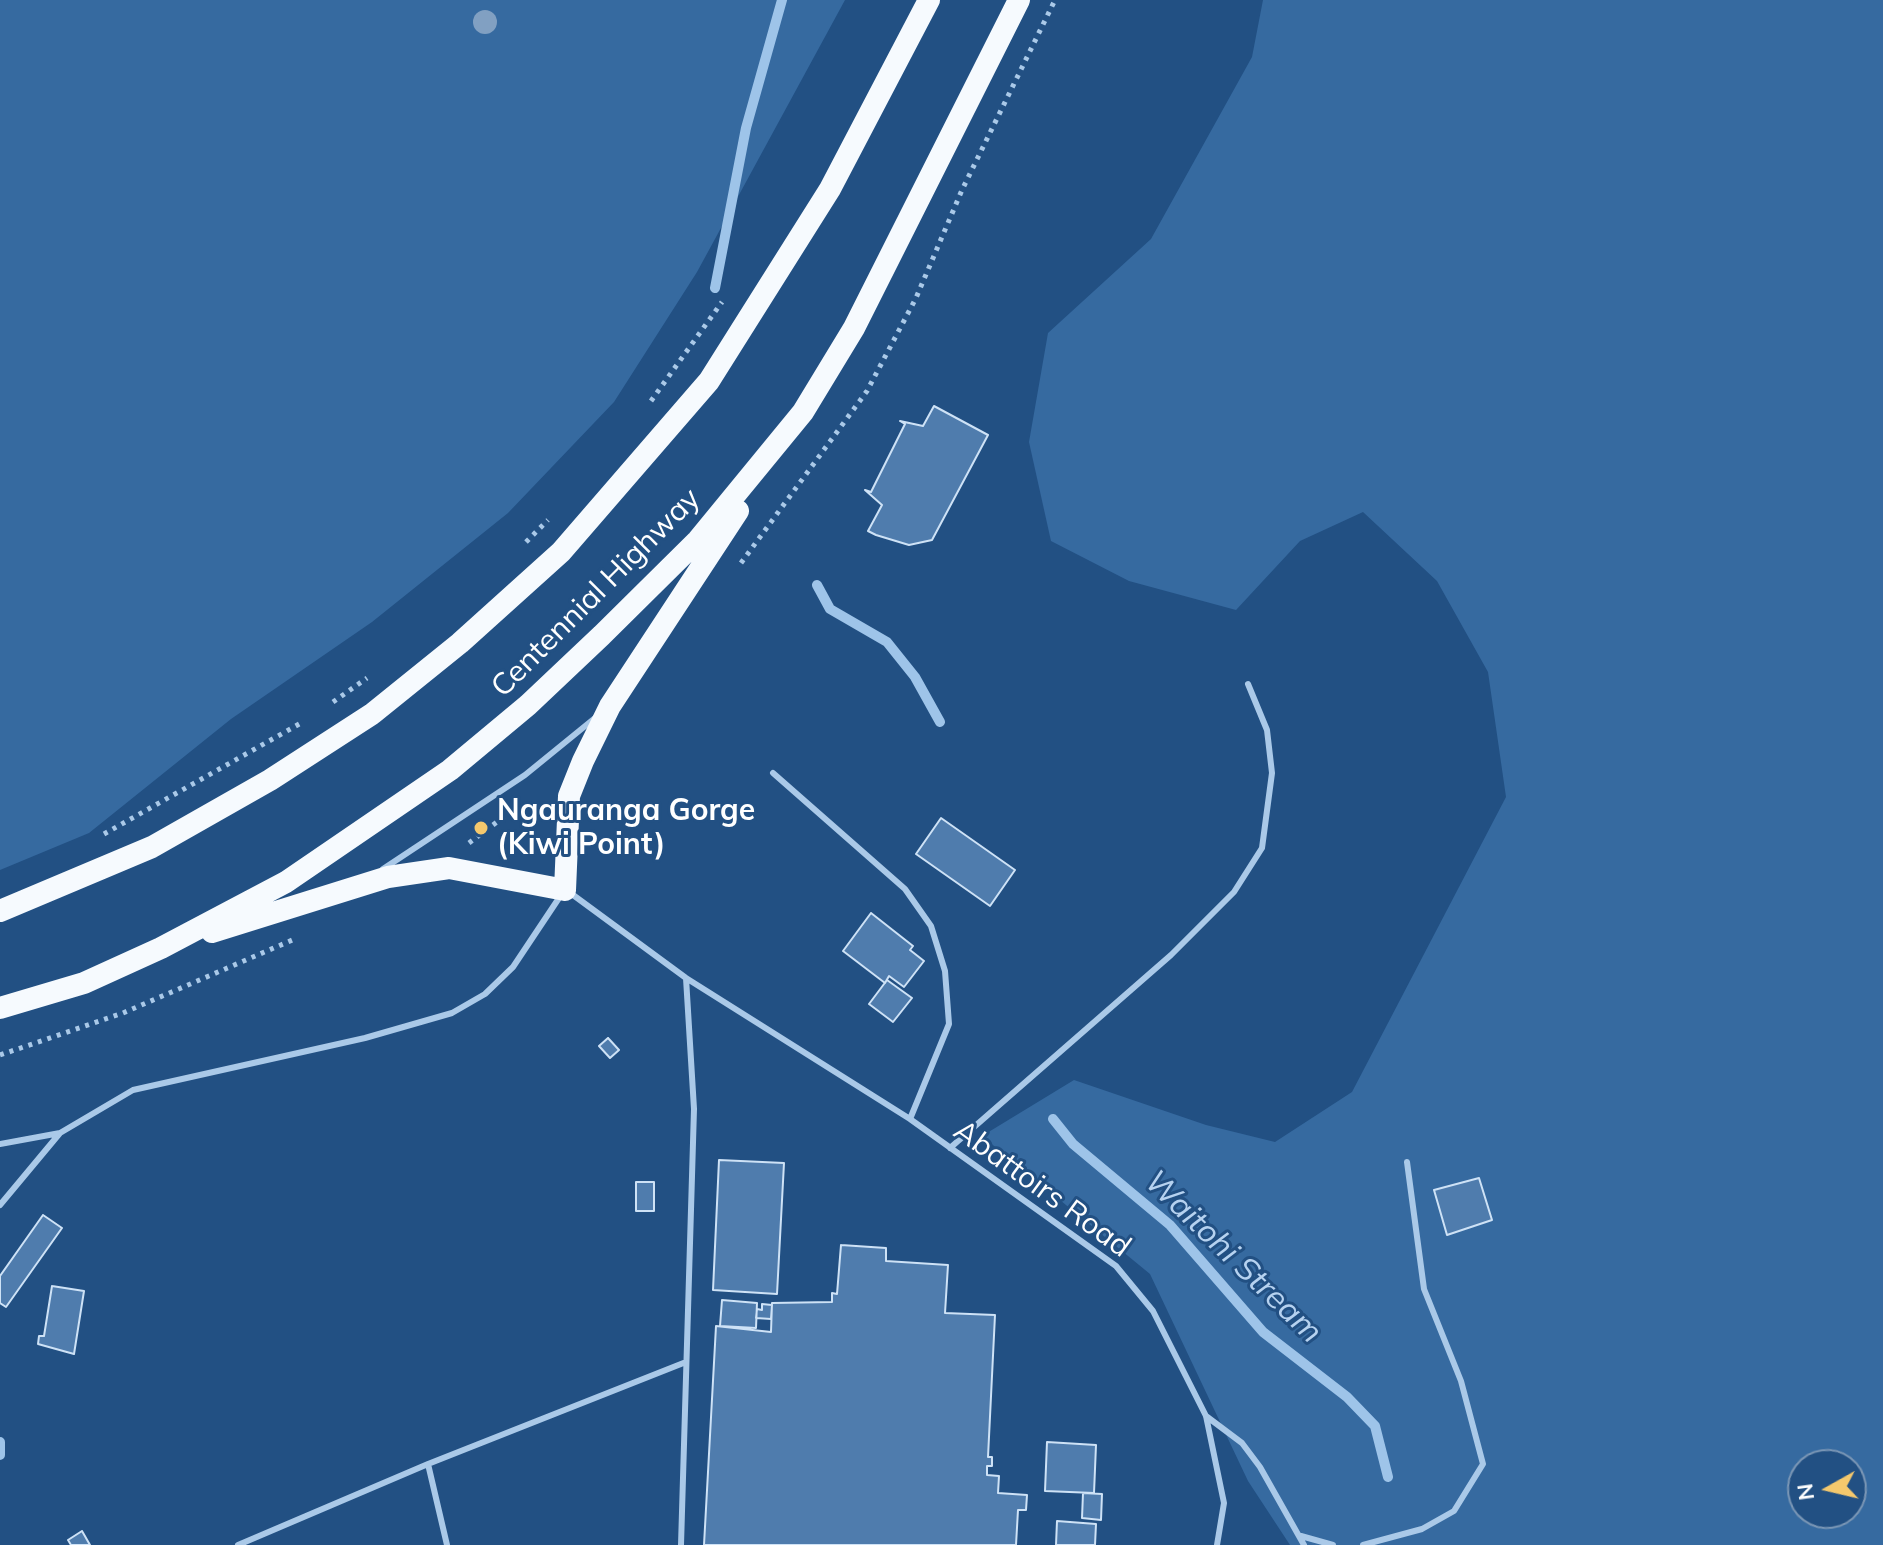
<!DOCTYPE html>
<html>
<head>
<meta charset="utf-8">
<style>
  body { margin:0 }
  #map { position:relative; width:1883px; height:1545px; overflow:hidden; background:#225083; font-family:Mulish,sans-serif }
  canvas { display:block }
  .north { position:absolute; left:1787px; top:1449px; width:80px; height:80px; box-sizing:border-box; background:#225083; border:2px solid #7a96b5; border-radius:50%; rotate:262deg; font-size:22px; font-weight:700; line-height:32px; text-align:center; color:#fff }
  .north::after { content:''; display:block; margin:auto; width:28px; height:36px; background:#f4c86d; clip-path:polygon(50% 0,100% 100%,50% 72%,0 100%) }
</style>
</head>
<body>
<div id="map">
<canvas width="1883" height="1545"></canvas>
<div class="north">N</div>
</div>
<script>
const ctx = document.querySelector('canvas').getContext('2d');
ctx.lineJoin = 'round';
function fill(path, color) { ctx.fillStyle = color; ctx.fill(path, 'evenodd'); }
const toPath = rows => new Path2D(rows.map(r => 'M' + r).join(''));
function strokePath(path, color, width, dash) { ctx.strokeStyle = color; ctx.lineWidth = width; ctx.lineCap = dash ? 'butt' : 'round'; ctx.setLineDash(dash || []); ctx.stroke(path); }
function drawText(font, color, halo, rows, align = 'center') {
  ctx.font = font + ' Mulish,sans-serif'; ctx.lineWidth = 6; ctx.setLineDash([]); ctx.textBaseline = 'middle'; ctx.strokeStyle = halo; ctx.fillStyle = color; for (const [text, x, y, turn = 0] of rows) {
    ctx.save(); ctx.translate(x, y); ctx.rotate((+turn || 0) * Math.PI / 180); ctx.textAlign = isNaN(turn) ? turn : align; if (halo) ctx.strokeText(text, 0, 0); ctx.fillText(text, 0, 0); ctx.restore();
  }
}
fill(toPath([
  [0,0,845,0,697,272,614,402,508,513,372,622,231,719,89,833,0,870],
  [1263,0,1883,0,1883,1545,1290,1545,1248,1481,1150,1274,982,1136,1074,1080,1206,1125,1275,1142,1352,1092,1506,797,1488,672,1437,581,1363,512,1300,541,1236,610,1129,581,1051,541,1029,442,1048,333,1151,239,1252,57],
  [1803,1465,1851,1465,1851,1513,1803,1513]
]), '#366aa0');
strokePath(toPath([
  [715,288,746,128,782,0],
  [817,585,830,609,887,642,915,677,940,722],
  [1053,1119,1073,1144,1170,1225,1263,1332,1347,1397,1375,1426,1388,1477],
  [0,1442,0,1455]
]), '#9ec4e9', 10);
const building = toPath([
  [934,406,988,435,932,540,909,545,876,535,868,531,882,505,865,490,871,492,905,424,900,421,923,426,934,406],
  [941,818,1015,870,990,906,916,854,941,818],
  [871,913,913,946,910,950,924,961,904,987,889,976,885,983,843,951,871,913],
  [887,980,912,998,893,1022,869,1004,887,980],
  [608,1038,619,1050,610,1058,599,1046,608,1038],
  [719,1160,784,1163,777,1294,713,1290,719,1160],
  [1479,1178,1492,1220,1447,1235,1434,1190,1479,1178],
  [636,1182,654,1182,654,1211,636,1211,636,1182],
  [43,1215,62,1228,6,1307,0,1303,0,1276,43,1215],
  [841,1245,886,1248,886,1261,948,1265,945,1313,995,1315,988,1457,992,1457,992,1466,987,1466,987,1475,999,1476,998,1493,1027,1495,1026,1510,1018,1510,1016,1545,704,1545,716,1326,771,1332,772,1303,832,1302,832,1293,837,1294,841,1245],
  [52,1286,84,1291,74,1354,38,1344,39,1336,44,1336,52,1286],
  [722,1300,757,1303,756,1328,720,1326,722,1300],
  [762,1304,772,1305,771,1319,756,1318,757,1309,762,1310,762,1304],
  [1047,1442,1096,1445,1094,1493,1045,1491,1047,1442],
  [1083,1493,1102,1494,1101,1520,1082,1518,1083,1493],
  [1057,1521,1096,1524,1095,1545,1056,1545,1057,1521],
  [82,1531,90,1545,71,1545,68,1540,82,1531]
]);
fill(building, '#4f7cad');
strokePath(building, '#cee2f6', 2);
strokePath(toPath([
  [651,401,722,302],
  [526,542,548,520],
  [741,563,867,391,916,298,962,190,1055,0],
  [333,702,367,678],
  [104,834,301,723],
  [469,843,509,813],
  [0,1055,123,1013,297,938]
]), '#aac9e8', 5, [4, 6]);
strokePath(toPath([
  [773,773,905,889,931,926,945,971,949,1024,910,1119],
  [383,869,525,775,595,718],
  [569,892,686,978,910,1119,1116,1266,1153,1311,1206,1416,1224,1503,1217,1545],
  [60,1133,133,1090,365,1038,452,1013,485,994,513,967,561,895],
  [0,1144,60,1133,0,1205],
  [950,1148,1171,955,1234,892,1262,848,1272,773,1267,730,1248,684],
  [1206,1416,1242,1443,1260,1467,1304,1545],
  [428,1464,686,1362],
  [1301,1536,1333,1545],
  [238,1545,428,1464,447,1545],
  [681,1545,694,1109,686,978],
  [1363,1545,1422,1529,1454,1511,1483,1464,1461,1381,1424,1289,1407,1162]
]), '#aac9e8', 6);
strokePath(toPath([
  [0,911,152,847,270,780,372,714,460,643,561,552,709,381,830,189,929,0],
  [212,932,388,877,449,868,565,890,569,796,583,761,610,706,738,511],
  [0,1008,84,983,161,948,286,882,450,770,528,705,602,635,698,540,803,412,854,328,1019,0]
]), '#f6fafe', 22);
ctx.fillStyle = '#81a0c2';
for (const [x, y] of [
  [485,22]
]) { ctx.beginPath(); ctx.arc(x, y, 12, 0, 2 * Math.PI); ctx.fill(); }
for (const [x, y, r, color] of [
  [481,828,8,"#f4c86d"]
]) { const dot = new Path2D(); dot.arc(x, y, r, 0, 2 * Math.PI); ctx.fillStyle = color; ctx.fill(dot); strokePath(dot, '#225083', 3); }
drawText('30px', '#fff', '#225083', [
  ["Centennial Highway",596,593,-45],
  ["Abattoirs Road",1042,1189,36]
]);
drawText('bold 30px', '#fff', '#225083', [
  ["Ngauranga Gorge",497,811],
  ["(Kiwi Point)",497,845]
], 'left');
drawText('italic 32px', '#b6d2f0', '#225083', [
  ["Waitohi Stream",1233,1257,44]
]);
</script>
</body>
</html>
